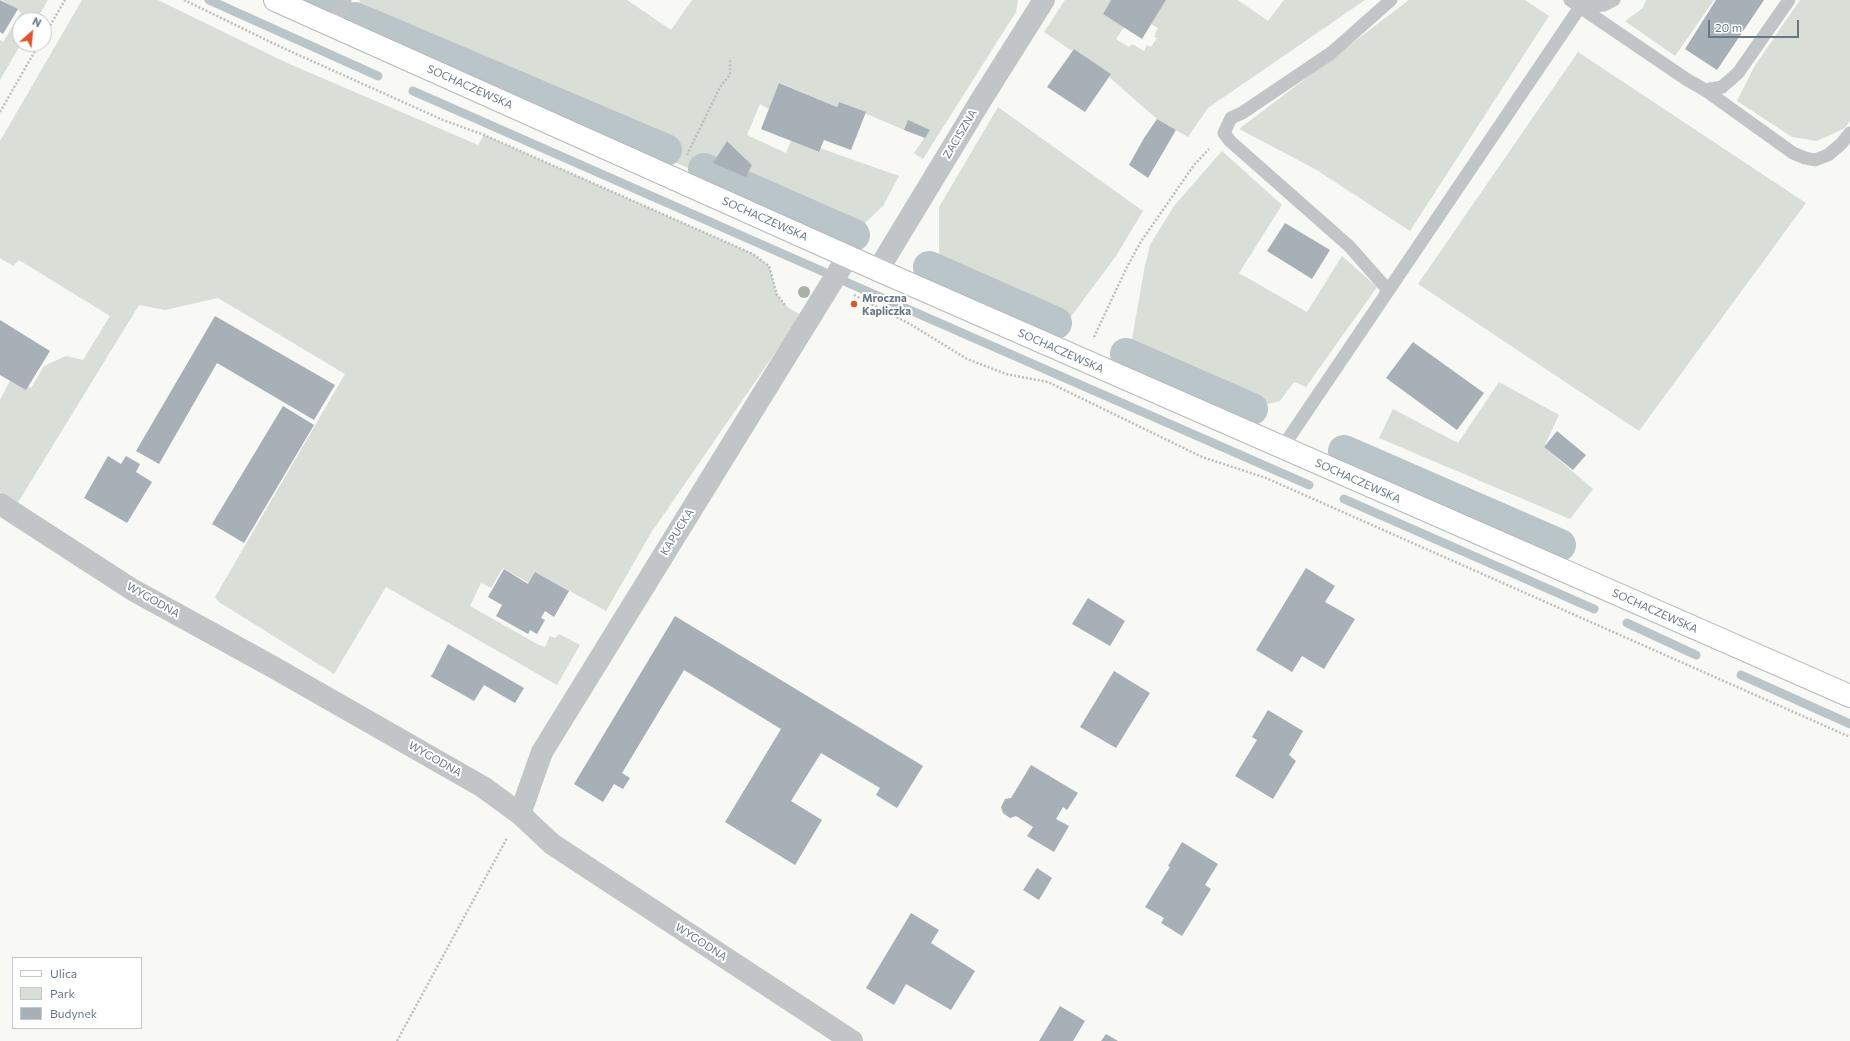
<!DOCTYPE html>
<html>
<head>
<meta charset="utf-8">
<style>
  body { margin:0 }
  #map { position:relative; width:1850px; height:1041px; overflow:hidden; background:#f8f8f5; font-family:Commissioner,sans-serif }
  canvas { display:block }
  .legend { position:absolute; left:12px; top:957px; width:130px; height:72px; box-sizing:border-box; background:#fff; border:1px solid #c2c9ce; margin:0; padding:5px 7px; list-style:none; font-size:12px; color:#677885 }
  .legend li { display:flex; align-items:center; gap:8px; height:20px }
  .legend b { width:20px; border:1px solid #c2c9ce }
  .north { position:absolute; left:12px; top:12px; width:40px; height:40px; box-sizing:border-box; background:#fff; border:1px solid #c2c9ce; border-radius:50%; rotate:27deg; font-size:11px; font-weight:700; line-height:16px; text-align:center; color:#677885 }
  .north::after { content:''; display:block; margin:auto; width:14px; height:18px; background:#de552e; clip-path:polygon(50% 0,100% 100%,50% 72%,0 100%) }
  .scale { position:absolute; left:1708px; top:20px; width:91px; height:18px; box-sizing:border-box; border:2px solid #677885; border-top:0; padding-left:5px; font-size:12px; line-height:14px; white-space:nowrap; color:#677885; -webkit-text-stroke:3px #fff; paint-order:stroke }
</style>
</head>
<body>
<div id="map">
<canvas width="1850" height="1041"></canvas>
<ul class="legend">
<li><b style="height:5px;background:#fff"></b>Ulica</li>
<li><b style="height:11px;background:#d9ded6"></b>Park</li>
<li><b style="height:11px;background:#a7b0b6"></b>Budynek</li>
</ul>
<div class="north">N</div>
<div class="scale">20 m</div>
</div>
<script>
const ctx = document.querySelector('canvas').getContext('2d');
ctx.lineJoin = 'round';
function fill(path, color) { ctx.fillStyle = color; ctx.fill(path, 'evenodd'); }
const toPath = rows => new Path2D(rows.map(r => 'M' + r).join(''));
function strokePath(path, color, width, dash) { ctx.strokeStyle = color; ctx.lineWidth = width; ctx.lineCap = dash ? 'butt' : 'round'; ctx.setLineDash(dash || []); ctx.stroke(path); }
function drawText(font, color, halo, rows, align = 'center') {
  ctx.font = font + ' Commissioner,sans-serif'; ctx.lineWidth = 4; ctx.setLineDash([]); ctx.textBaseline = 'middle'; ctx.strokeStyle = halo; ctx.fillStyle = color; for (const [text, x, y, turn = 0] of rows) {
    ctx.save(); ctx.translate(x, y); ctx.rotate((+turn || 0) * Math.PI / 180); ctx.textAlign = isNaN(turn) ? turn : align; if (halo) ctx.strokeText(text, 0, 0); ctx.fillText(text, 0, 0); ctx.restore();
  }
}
fill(toPath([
  [2,0,48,0,36,20,20,20,20,44,21,44,0,80,0,40,3,42,21,12],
  [82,0,158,0,285,62,478,145,484,135,753,254,769,266,777,295,781,301,789,308,801,315,651,533,606,611,535,572,529,583,503,568,491,588,481,583,470,606,539,645,545,647,550,636,555,638,559,634,580,645,557,685,386,587,334,674,219,602,215,597,345,374,218,298,165,310,139,305,17,504,0,492,0,400,12,377,31,388,44,366,66,356,83,360,110,316,19,260,13,266,0,258,0,141],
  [360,0,627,0,671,30,692,0,1018,0,1016,12,923,159,914,153,930,130,908,121,904,130,839,102,837,107,780,83,769,109,760,104,747,135,786,153,791,141,818,152,820,148,899,176,883,206,859,229,746,177,752,165,727,141,706,176,482,78,489,62,359,2],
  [1065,0,1111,0,1103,14,1124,27,1116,39,1129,47,1132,44,1144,51,1147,45,1151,47,1157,38,1154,37,1158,28,1151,24,1166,0,1238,0,1268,21,1284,0,1365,0,1208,108,1188,137,1157,119,1109,77,1111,74,1074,49,1072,51,1044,32],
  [1409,0,1525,0,1549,16,1410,231,1315,169,1239,129],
  [1646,0,1714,0,1675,56,1625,21,1643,8],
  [1800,0,1850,0,1850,121,1845,128,1817,141,1792,137,1737,101,1754,67],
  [1578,52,1806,203,1639,431,1418,284],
  [998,107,1143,211,1116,256,1070,318,939,260,939,207],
  [1222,151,1282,205,1239,273,1307,312,1342,256,1377,287,1306,387,1294,382,1280,401,1268,404,1131,345,1145,265,1150,245,1174,206],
  [1499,382,1559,415,1544,447,1593,489,1570,519,1379,438,1393,409,1458,443]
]), '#d9ded6');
strokePath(toPath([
  [209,0,378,76],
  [413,91,824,272],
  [846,282,1309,485],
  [1344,499,1594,609],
  [1627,623,1696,655],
  [1741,675,1850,724]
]), '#bac5c9', 9);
strokePath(toPath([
  [318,0,322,2],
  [355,18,666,150],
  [704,169,854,235],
  [929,267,1056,323],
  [1126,354,1252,409],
  [1344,451,1560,545]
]), '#bac5c9', 32);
fill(toPath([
  [0,0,18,9,3,34,0,32],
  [1111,0,1166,0,1142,39,1103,14],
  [1716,0,1764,0,1717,70,1685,49],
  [1074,49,1111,74,1085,112,1047,87],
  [779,83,837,107,839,102,866,112,851,150,824,140,819,152,761,129],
  [1157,119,1176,130,1148,178,1129,165,1144,138],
  [908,120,930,130,925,138,904,130],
  [727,141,752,165,746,177,713,163],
  [1285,223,1330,250,1312,279,1267,251],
  [215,316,335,385,314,420,217,363,159,464,136,451],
  [0,320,50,351,26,390,0,375],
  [1413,342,1484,393,1457,430,1386,378],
  [283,406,314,425,244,543,212,524],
  [1557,431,1586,455,1573,470,1544,447],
  [108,456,121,464,126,456,140,464,136,472,152,482,127,523,84,498],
  [1306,568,1335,586,1325,602,1355,619,1324,669,1302,656,1292,672,1256,650],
  [504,569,528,584,535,572,569,591,554,617,545,611,541,618,545,620,537,634,530,630,528,634,496,616,502,605,488,597],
  [1088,598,1125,621,1110,646,1072,624],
  [675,616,923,766,897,808,876,795,880,788,821,753,791,801,822,820,795,865,725,822,781,729,684,670,622,773,630,778,623,789,614,784,603,802,574,784],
  [448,644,524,688,515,703,484,685,474,701,430,676,432,675],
  [1114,671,1150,693,1116,748,1080,727],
  [1268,710,1303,731,1289,755,1296,761,1273,799,1235,776,1257,740,1252,737],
  [1031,765,1078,793,1067,810,1063,807,1056,819,1069,826,1054,852,1027,836,1033,827,1016,816,1010,818,1003,813,1001,807,1005,799,1011,798],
  [1182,842,1218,864,1205,885,1211,889,1182,936,1161,923,1164,918,1145,907,1170,867,1168,866],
  [1037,868,1052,878,1039,900,1023,890],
  [911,913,939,930,931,943,975,971,951,1010,906,984,894,1005,866,988],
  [1060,1006,1085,1021,1073,1041,1039,1041],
  [1106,1034,1118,1041,1101,1041]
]), '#a7b0b6');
const secondary = toPath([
  [275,0,878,270,1850,696]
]);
strokePath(secondary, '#b3b9bd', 24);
strokePath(toPath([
  [184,0,283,48,443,120,484,135,753,254,769,266,777,295,786,306],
  [44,36,65,0],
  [0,112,39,44],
  [687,155,720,87,730,75,730,58],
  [854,295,910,324,967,359,1006,374,1048,382,1202,457,1266,478,1850,737],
  [1094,337,1126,269,1140,243,1194,165,1209,149],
  [397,1041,507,838]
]), '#bbbec0', 2.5, [2, 2]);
strokePath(toPath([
  [1577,0,1580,7,1686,79,1705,90,1722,87,1738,73,1789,0],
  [1580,7,1604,5,1614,0],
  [333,25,345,0],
  [1705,90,1793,153,1805,158,1815,160,1828,155,1841,144,1850,133],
  [1388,290,1349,246,1230,141,1224,133,1231,118,1242,113,1331,53,1391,0],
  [1282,448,1580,7,1570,0]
]), '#c1c5c8', 13);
strokePath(toPath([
  [878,270,981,100,1044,0],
  [0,504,133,590,273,667,483,787,520,814,552,844,852,1041],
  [520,814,542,752,848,256]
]), '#c1c5c8', 22);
strokePath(secondary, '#fff', 22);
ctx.fillStyle = '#a8b1a4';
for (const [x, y] of [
  [804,292]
]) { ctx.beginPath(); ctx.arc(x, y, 6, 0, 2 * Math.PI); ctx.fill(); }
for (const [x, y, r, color] of [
  [854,304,4,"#de552e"]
]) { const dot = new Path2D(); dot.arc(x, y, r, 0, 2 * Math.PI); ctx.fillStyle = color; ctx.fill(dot); strokePath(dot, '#fff', 1.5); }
drawText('11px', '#677885', '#fff', [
  ["SOCHACZEWSKA",470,87,24],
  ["ZACISZNA",960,134,-59],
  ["SOCHACZEWSKA",765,219,24],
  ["SOCHACZEWSKA",1061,351,24],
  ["SOCHACZEWSKA",1358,481,24],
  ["KAPUCKA",677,532,-58],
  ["WYGODNA",153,600,30],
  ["SOCHACZEWSKA",1655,611,24],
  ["WYGODNA",435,759,30],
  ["WYGODNA",701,942,33]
]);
drawText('bold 11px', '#677885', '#fff', [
  ["Mroczna",862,298],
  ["Kapliczka",862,311]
], 'left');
</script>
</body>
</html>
